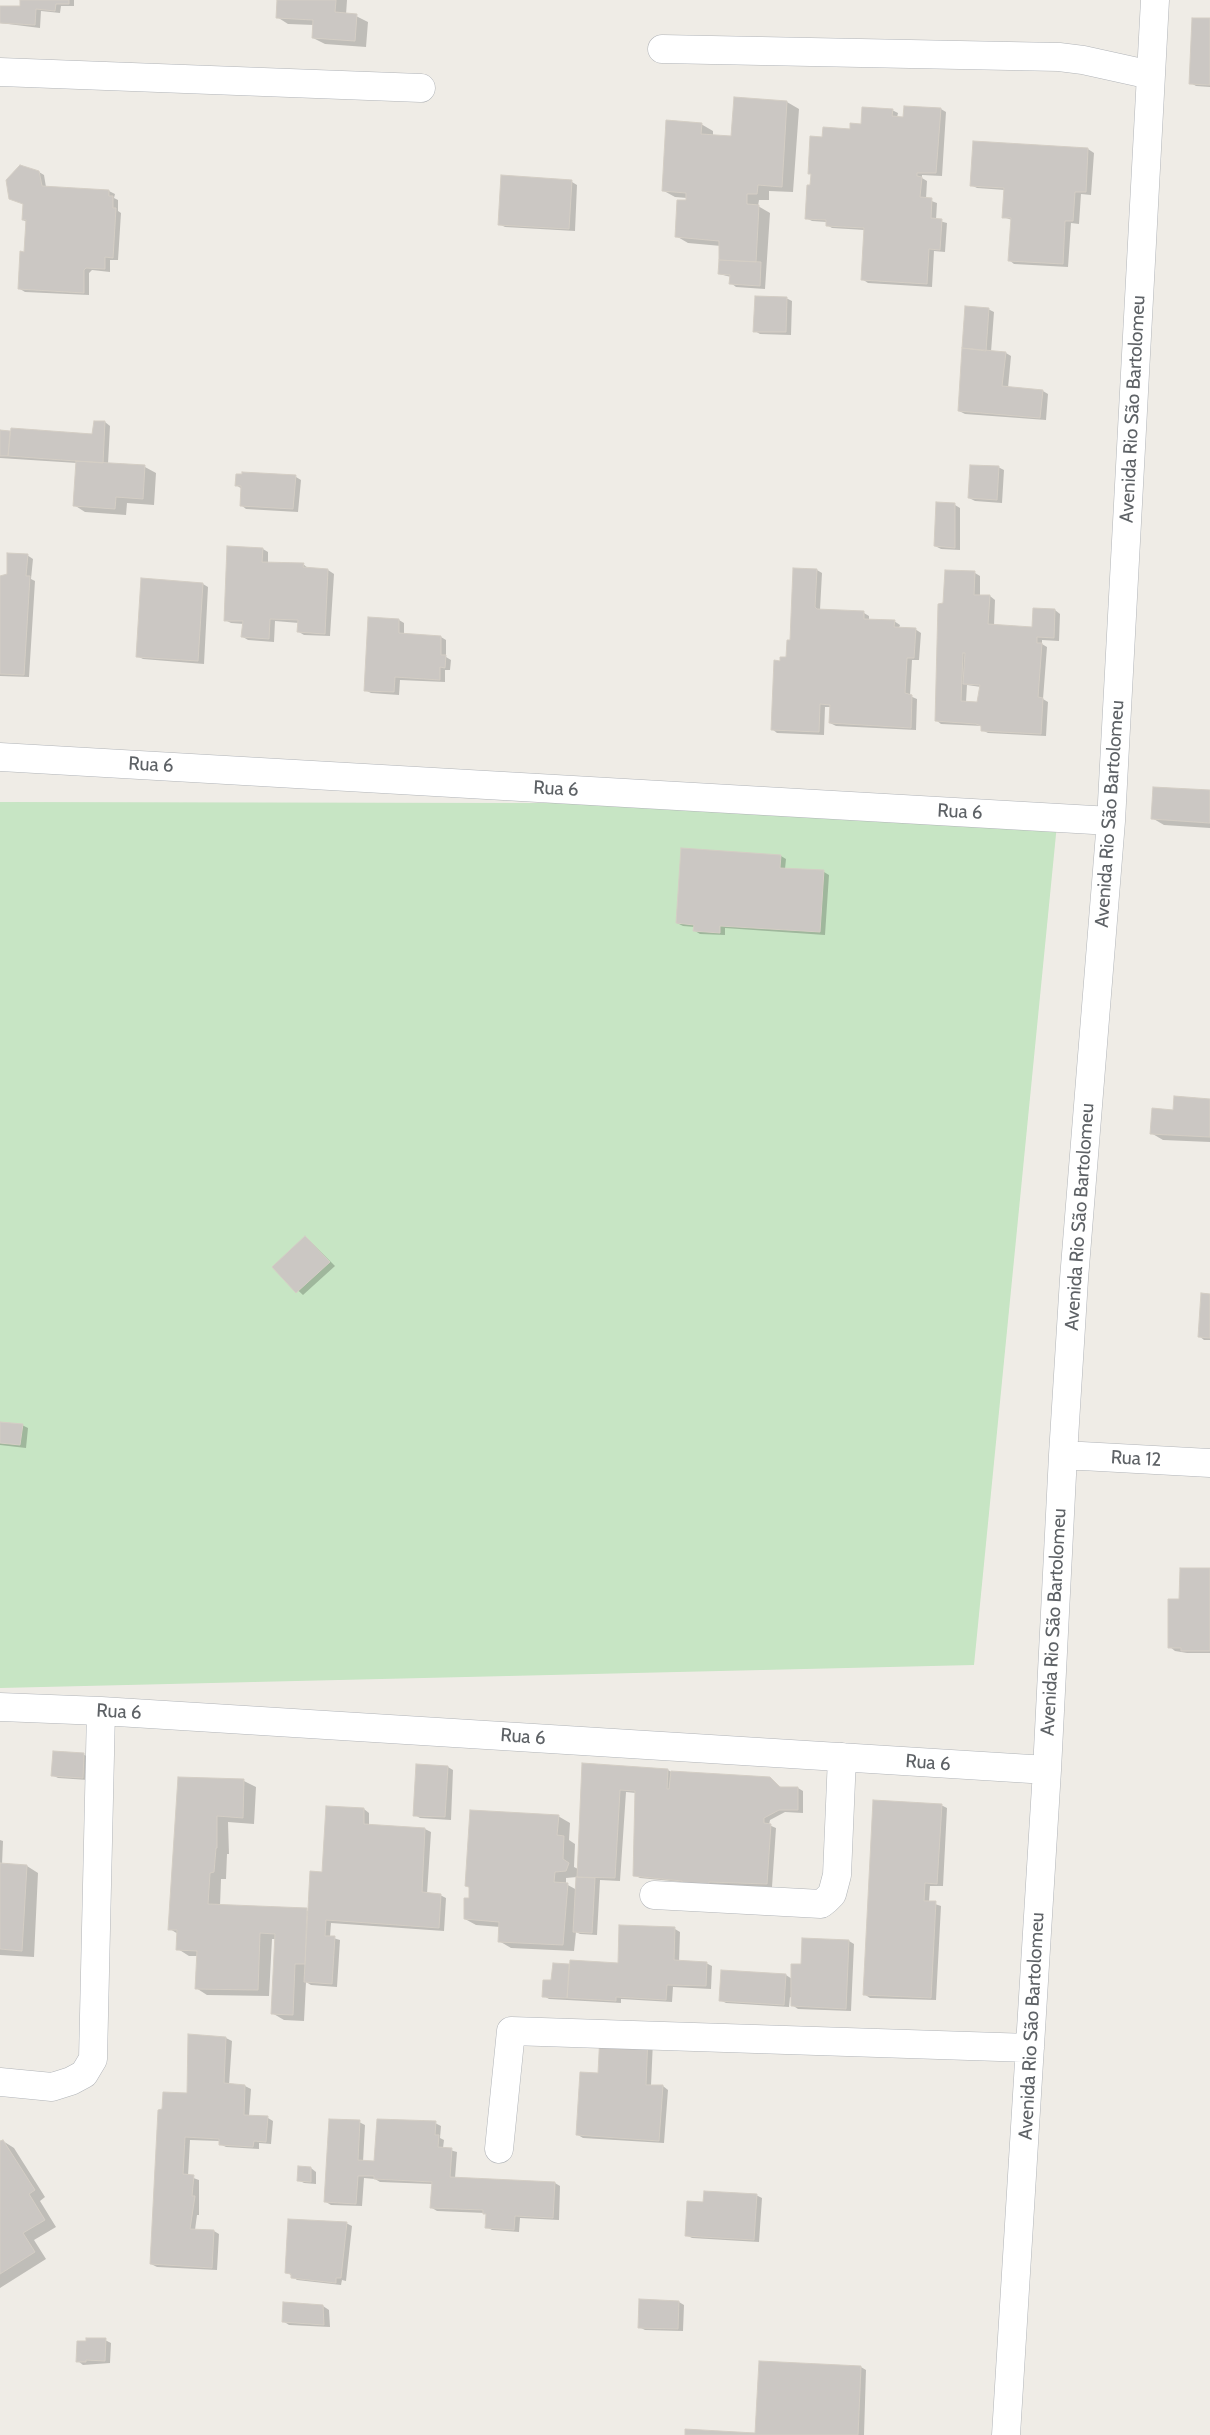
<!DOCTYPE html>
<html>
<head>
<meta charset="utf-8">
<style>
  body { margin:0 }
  canvas { display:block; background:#efece6 }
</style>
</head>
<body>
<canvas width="1210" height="2435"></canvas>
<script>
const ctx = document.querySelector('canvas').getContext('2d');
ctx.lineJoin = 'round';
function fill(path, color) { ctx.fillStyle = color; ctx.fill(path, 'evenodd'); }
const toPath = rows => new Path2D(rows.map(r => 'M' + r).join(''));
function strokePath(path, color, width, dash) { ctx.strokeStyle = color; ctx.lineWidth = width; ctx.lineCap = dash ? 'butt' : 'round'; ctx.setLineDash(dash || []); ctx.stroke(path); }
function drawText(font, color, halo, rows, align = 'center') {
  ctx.font = font + ' Cabin,sans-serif'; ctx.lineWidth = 5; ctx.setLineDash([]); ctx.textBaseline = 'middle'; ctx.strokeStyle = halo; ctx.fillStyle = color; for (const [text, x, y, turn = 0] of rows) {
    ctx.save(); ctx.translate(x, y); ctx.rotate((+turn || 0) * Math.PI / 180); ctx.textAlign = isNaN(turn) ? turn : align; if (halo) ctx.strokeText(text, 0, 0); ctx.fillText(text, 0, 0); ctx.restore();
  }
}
fill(toPath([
  [0,802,1059,804,974,1665,0,1688]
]), '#c7e5c4');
fill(toPath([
  [21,0,74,0,74,6,61,6,60,13,41,11,40,28,0,23,0,7,21,8],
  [278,0,347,0,346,15,356,16,368,22,366,47,325,44,313,38,314,25,288,24,277,17],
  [1210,20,1210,87,1196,86,1191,83],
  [735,98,787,102,799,109,793,192,769,191,769,200,759,200,758,206,770,213,765,289,736,287,731,283,731,277,719,274,721,246,688,243,676,236,687,198,675,197,664,191,701,124,713,131,713,136,732,137],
  [941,109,946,112,942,176,922,175,922,178,927,181,926,199,937,203,936,220,947,223,945,252,934,251,932,287,868,283,862,279,865,230,832,228,827,225,827,222,812,221,806,218,812,175,809,173,823,139,851,130,892,110,898,113,897,118,904,119],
  [974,142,1088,149,1094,153,1091,195,1081,194,1079,224,1071,223,1068,267,1014,264,1009,260,1012,220,1003,217,1005,190,977,188,971,185],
  [39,172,44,175,46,187,109,191,115,194,114,198,118,200,118,211,121,213,118,260,110,260,110,272,92,270,89,273,89,295,25,292,20,289,25,253,27,222,23,220,24,204,10,198],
  [572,182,577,185,575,231,505,227,499,224],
  [786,298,792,301,791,335,760,334,755,331],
  [988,309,994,312,991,352,1006,353,1011,356,1008,388,1043,391,1048,394,1046,420,965,414,959,411],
  [105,422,110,426,108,464,145,467,156,473,154,505,127,503,126,515,85,512,74,505,77,463,0,458,0,431,94,435],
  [998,467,1004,470,1002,503,975,501,969,498],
  [296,477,301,480,298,512,246,509,241,505,242,489,236,485],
  [955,505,960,508,960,550,941,549,935,546],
  [263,549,268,552,268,563,303,564,309,569,328,570,334,574,330,636,304,635,299,632,299,623,275,621,274,642,248,640,243,637,244,624,231,623,225,620],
  [27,555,33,559,31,579,35,581,29,677,0,676,0,577,8,576],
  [817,570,822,573,820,610,864,613,869,616,869,620,894,621,900,625,899,628,915,629,921,633,919,660,912,660,910,696,917,699,916,730,836,726,830,723,831,707,825,707,824,735,777,733,772,729,781,662,787,658,791,642],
  [946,571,975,573,980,576,980,596,990,596,995,600,994,626,1033,628,1055,610,1060,614,1059,641,1042,640,1042,644,1047,647,1043,699,1048,702,1046,736,988,733,982,730,982,726,941,724,936,720],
  [967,685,981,687,980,703,966,702],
  [203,584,208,587,204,664,143,659,137,656],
  [399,620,404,623,404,635,441,637,446,640,446,657,451,660,450,670,445,670,445,682,400,680,399,695,371,693,365,690],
  [1210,791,1210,828,1164,825,1152,818],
  [781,856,786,859,785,869,824,872,829,875,825,935,725,928,725,935,700,934,695,931,695,927,683,926,677,923],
  [1210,1100,1210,1142,1163,1140,1151,1133,1175,1111],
  [306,1237,335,1266,303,1295,273,1267],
  [1210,1295,1210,1340,1204,1340,1199,1336],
  [0,1423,22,1425,28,1428,26,1448,0,1445],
  [1210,1570,1210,1653,1187,1653,1175,1651,1170,1647,1180,1600],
  [83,1754,89,1758,88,1780,58,1778,52,1775],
  [583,1765,668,1770,673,1773,769,1778,782,1788,798,1788,803,1791,803,1813,785,1812,770,1820,769,1825,776,1828,772,1887,714,1885,640,1878,634,1875,636,1793,626,1792,620,1881,600,1880,597,1935,580,1934,576,1932,574,1951,511,1948,499,1941,500,1927,476,1925,465,1919,470,1899,470,1888,467,1886,558,1816,570,1823,569,1840,575,1844,574,1867,578,1869],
  [577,1877,577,1890,566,1884,566,1878],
  [417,1766,448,1767,453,1770,451,1820,420,1818,415,1815],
  [179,1778,244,1781,256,1787,254,1824,228,1822,229,1854,227,1854,226,1879,221,1879,220,1906,309,1911,323,1874,364,1809,369,1813,369,1826,425,1829,431,1832,427,1894,440,1895,446,1898,444,1931,331,1923,330,1937,340,1940,337,1987,311,1985,306,1982,304,2021,284,2020,272,2013,276,1939,272,1939,269,1996,207,1995,196,1988,198,1956,189,1956,178,1949,178,1934,170,1929],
  [941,1805,947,1808,943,1886,930,1886,929,1902,941,1906,936,2000,870,1998,864,1994],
  [0,1840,3,1841,2,1865,27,1866,38,1873,34,1957,0,1955,0,1959],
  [675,1929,680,1932,679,1962,706,1963,712,1966,711,1989,673,1987,672,2002,621,1999,621,2003,549,1999,544,1996,553,1982,554,1964,619,1964],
  [803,1939,849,1941,854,1944,851,2011,798,2009,792,2005,792,1998,790,1997,789,2007,726,2003,720,2000,722,1971,786,1975,792,1979,802,1966],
  [190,2035,226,2038,232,2041,229,2085,245,2086,251,2089,249,2116,268,2118,273,2121,271,2144,259,2143,259,2149,226,2147,220,2144,220,2141,190,2140,188,2176,199,2180,199,2215,197,2215,195,2230,214,2231,219,2234,217,2270,157,2267,151,2264,189,2095],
  [653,2041,651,2086,663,2086,668,2090,664,2143,583,2138,578,2135,599,2075],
  [359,2122,365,2125,363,2162,375,2162,435,2123,441,2126,440,2138,444,2140,443,2148,457,2152,455,2178,555,2183,560,2186,559,2220,520,2218,519,2232,492,2230,487,2227,487,2215,485,2213,437,2211,432,2208,433,2184,380,2182,375,2179,364,2178,362,2206,331,2205,326,2202],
  [3,2141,14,2148,45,2197,40,2201,56,2227,34,2240,46,2259,0,2288,0,2143],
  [311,2168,316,2172,316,2184,304,2183,298,2180],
  [756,2195,762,2198,759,2242,692,2238,686,2235,704,2203],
  [346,2223,352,2226,346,2281,342,2280,341,2285,297,2280,287,2272],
  [640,2300,679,2302,684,2305,683,2331,645,2330,639,2327],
  [323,2306,329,2310,330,2327,289,2325,283,2321],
  [105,2340,111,2343,110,2363,83,2365,78,2361],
  [861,2367,866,2370,864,2435,686,2435,757,2434]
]), '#0003');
const building = toPath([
  [20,0,69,0,69,4,56,4,55,11,36,9,35,25,0,23,0,6,20,6,20,0],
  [277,0,336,0,335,12,357,14,355,41,312,38,313,20,276,18,277,0],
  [1192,18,1210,18,1210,85,1189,84,1192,18],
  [734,97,787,101,782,187,758,185,757,194,747,194,747,204,759,205,756,262,719,260,719,241,675,237,677,200,686,200,686,193,662,191,666,120,702,123,701,134,731,136,734,97],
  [904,106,941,108,936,173,917,173,917,176,922,177,920,197,932,198,931,218,942,219,940,250,929,249,927,284,861,280,864,228,826,226,826,220,805,219,807,185,810,185,811,174,808,174,810,136,822,137,823,127,850,129,850,123,861,124,862,107,893,109,892,116,903,117,904,106],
  [973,141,1088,148,1086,192,1075,192,1073,221,1065,221,1063,264,1008,261,1011,218,1002,218,1004,188,970,186,973,141],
  [20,165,39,171,42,186,109,190,109,196,113,196,113,208,116,208,113,258,105,257,105,269,86,268,84,270,84,293,18,289,20,251,24,252,26,220,22,220,23,204,9,199,6,180,20,165],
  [501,175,572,180,569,229,498,225,501,175],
  [719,260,761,262,760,286,729,284,730,275,718,274,719,260],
  [755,296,787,297,786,332,753,332,755,296],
  [965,306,989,308,986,351,962,348,965,306],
  [962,348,1006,352,1002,386,1043,390,1040,418,958,411,962,348],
  [94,421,105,421,103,463,8,456,11,428,92,434,94,421],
  [0,430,10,431,8,456,0,456,0,430],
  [76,461,145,465,143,499,116,497,115,509,73,506,76,461],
  [970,465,999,466,997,500,968,498,970,465],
  [242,472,296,475,293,509,240,506,241,486,235,486,236,474,242,474,242,472],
  [936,502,955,503,955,548,934,546,936,502],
  [227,546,263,548,262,562,304,563,303,567,328,569,325,634,297,632,298,620,270,619,269,639,241,637,243,621,224,621,227,546],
  [7,553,28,554,26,576,30,576,24,675,0,674,0,576,7,574,7,553],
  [793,568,817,569,815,607,817,609,864,611,864,619,895,620,894,627,916,628,914,658,907,658,905,693,912,695,911,728,829,723,830,705,820,704,819,732,771,730,774,660,780,661,780,657,786,657,787,640,790,640,793,568],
  [945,570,975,571,974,595,990,595,988,624,1032,627,1033,608,1055,609,1054,638,1037,637,1037,643,1042,643,1038,697,1043,698,1041,734,981,731,981,726,976,724,935,721,938,604,943,603,945,570],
  [963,653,965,653,963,684,980,685,977,702,961,701,963,653],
  [141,578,203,583,198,661,136,657,141,578],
  [368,617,399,619,399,633,441,636,441,655,446,655,445,668,440,667,440,680,395,677,394,692,364,691,368,617],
  [1153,787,1210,790,1210,823,1151,819,1153,787],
  [681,848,781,855,780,868,824,870,820,932,720,926,720,933,693,931,694,925,676,923,681,848],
  [1174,1096,1210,1099,1210,1137,1150,1134,1152,1108,1173,1110,1174,1096],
  [305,1236,330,1262,296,1293,272,1267,305,1236],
  [1201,1293,1210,1294,1210,1338,1198,1337,1201,1293],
  [0,1422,23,1424,20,1445,0,1443,0,1422],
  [1180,1568,1210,1568,1210,1651,1181,1651,1181,1648,1168,1648,1168,1599,1179,1599,1180,1568],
  [53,1751,84,1753,83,1778,51,1776,53,1751],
  [582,1763,668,1769,667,1789,669,1789,671,1771,770,1777,780,1787,798,1787,798,1810,779,1810,764,1818,764,1823,771,1824,767,1884,709,1882,707,1907,680,1906,682,1881,633,1876,635,1791,620,1790,615,1878,577,1877,582,1763],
  [416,1764,448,1766,445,1817,413,1816,416,1764],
  [178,1777,244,1779,243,1818,217,1816,217,1848,216,1848,214,1872,210,1873,208,1904,307,1908,305,1964,295,1964,293,2015,271,2014,275,1934,260,1933,258,1990,195,1989,197,1951,176,1950,177,1930,168,1930,178,1777],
  [873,1800,942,1804,937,1884,925,1883,924,1901,936,1901,931,1998,863,1995,873,1800],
  [326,1806,364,1808,364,1824,425,1828,422,1892,441,1894,439,1928,326,1920,325,1936,335,1936,332,1984,304,1982,310,1871,322,1872,326,1806],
  [470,1810,559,1815,557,1835,564,1836,563,1859,569,1863,566,1871,555,1872,554,1882,568,1883,563,1945,498,1942,499,1922,464,1919,464,1898,469,1898,469,1887,465,1886,470,1810],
  [0,1863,27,1865,22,1951,0,1949,0,1863],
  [576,1877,595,1878,592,1933,573,1932,576,1877],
  [619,1925,675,1927,674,1960,707,1962,706,1986,667,1985,666,2000,616,1997,616,2001,567,1998,570,1960,618,1963,619,1925],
  [802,1938,849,1940,846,2009,791,2006,791,1964,801,1964,802,1938],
  [553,1963,569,1964,567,1998,542,1997,543,1980,551,1980,553,1963],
  [721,1970,786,1974,784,2005,719,2001,721,1970],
  [188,2034,226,2037,224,2083,245,2085,244,2115,268,2116,266,2142,254,2141,253,2147,219,2145,219,2139,185,2137,183,2174,194,2175,192,2196,195,2196,190,2229,214,2230,212,2268,150,2264,158,2110,162,2109,163,2092,187,2093,188,2034],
  [600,2034,648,2036,646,2085,663,2085,659,2141,576,2135,580,2072,598,2073,600,2034],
  [329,2119,360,2120,358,2160,374,2161,377,2119,436,2121,435,2135,439,2135,438,2147,452,2148,450,2177,555,2182,553,2218,515,2216,514,2230,485,2228,486,2214,483,2214,483,2210,430,2208,432,2182,374,2179,374,2176,358,2176,356,2204,324,2202,329,2119],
  [3,2140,35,2190,29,2194,45,2220,23,2233,35,2252,0,2274,0,2141,3,2140],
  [298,2166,311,2167,311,2182,297,2181,298,2166],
  [704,2191,757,2194,754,2240,685,2236,687,2201,703,2202,704,2191],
  [288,2219,347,2222,341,2278,336,2278,336,2283,291,2278,291,2274,285,2273,288,2219],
  [639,2299,679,2301,678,2329,638,2328,639,2299],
  [283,2302,323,2305,324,2325,282,2322,283,2302],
  [86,2338,106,2338,105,2361,86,2360,86,2362,76,2362,77,2341,86,2341,86,2338],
  [759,2361,861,2366,858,2435,685,2435,685,2429,755,2433,759,2361]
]);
fill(building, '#cbc7c3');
strokePath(building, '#d4cec5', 1);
const minor = toPath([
  [662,49,1059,57,1083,60,1151,75],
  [0,72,421,88],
  [0,757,1111,821],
  [1063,1455,1210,1463],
  [0,1707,101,1711,1047,1770],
  [654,1895,821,1904,826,1900,832,1894,837,1875,842,1757],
  [0,2082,52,2087,71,2081,84,2074,93,2059,101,1711],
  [499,2149,511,2031,1030,2048],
  [1006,2435,1047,1770,1063,1455,1074,1279,1111,821,1155,0]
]);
strokePath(minor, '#b1b4b8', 29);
strokePath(minor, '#fff', 28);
drawText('19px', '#5e6266', '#fff', [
  ["Avenida Rio São Bartolomeu",1133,409,-87],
  ["Rua 6",151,765,3],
  ["Rua 6",556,789,3],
  ["Rua 6",960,812,3],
  ["Avenida Rio São Bartolomeu",1110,814,-86],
  ["Avenida Rio São Bartolomeu",1080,1217,-86],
  ["Rua 12",1136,1459,3],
  ["Avenida Rio São Bartolomeu",1054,1622,-87],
  ["Rua 6",119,1712,3],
  ["Rua 6",523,1737,4],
  ["Rua 6",928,1763,4],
  ["Avenida Rio São Bartolomeu",1032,2026,-87]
]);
</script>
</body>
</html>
